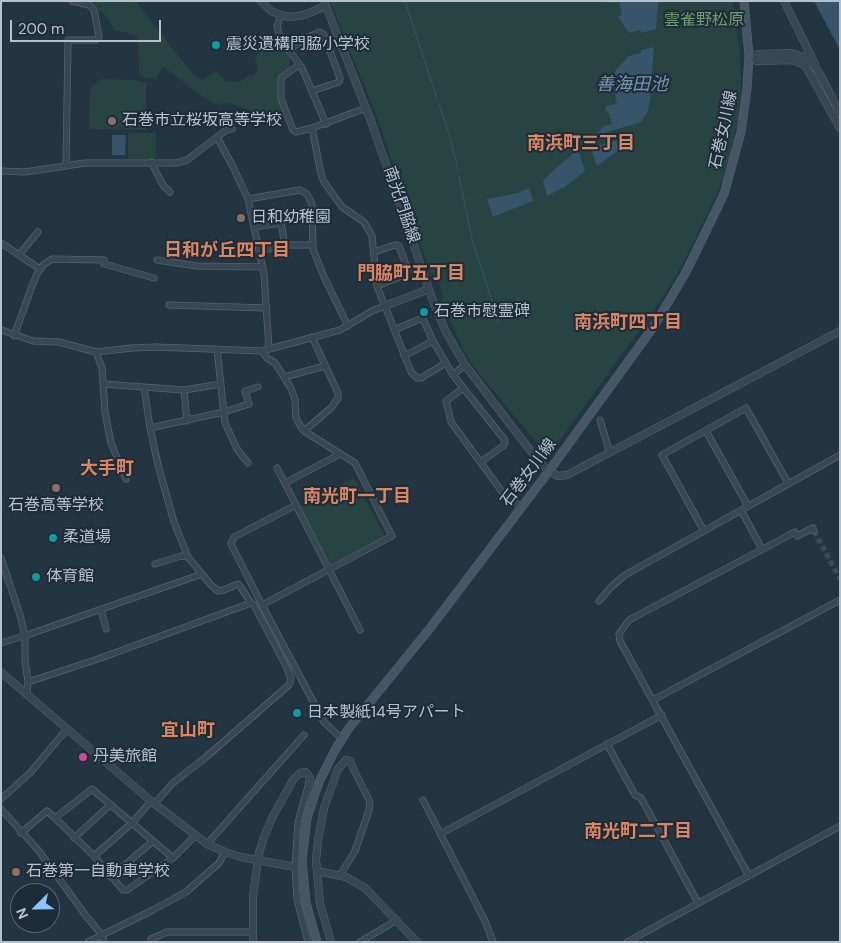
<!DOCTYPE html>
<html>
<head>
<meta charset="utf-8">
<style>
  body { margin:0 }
  #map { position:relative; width:841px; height:943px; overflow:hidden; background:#243542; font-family:"DM Sans",sans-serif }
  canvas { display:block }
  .frame { position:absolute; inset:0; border:2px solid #b6c1cc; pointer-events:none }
  .north { position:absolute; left:10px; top:883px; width:50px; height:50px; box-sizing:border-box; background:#1e2c37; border:1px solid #5b6873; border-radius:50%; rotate:247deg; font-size:14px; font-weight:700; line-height:20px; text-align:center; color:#b6c1cc }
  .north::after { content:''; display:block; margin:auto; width:18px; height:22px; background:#8ac6fd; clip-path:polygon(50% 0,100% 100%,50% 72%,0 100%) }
  .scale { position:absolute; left:10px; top:20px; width:151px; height:22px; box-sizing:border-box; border:2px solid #b6c1cc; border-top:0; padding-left:6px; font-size:15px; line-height:18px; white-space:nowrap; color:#b6c1cc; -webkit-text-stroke:4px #1e2c37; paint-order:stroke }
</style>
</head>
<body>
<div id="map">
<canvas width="841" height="943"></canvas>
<div class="frame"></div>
<div class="north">N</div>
<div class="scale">200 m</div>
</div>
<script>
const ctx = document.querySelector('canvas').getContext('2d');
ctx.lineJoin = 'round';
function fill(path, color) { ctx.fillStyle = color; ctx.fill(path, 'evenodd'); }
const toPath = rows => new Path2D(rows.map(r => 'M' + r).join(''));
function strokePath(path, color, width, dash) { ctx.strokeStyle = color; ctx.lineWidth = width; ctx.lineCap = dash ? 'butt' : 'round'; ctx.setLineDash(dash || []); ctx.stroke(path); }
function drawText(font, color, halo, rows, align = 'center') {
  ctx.font = font + ' "DM Sans","Noto Sans JP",sans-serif'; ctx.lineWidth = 4; ctx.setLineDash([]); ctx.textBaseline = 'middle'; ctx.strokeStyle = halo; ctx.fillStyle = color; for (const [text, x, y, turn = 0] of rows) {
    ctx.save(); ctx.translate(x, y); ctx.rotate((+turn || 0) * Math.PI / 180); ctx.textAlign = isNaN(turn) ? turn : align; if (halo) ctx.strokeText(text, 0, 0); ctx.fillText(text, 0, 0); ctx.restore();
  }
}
fill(toPath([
  [88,1,135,1,192,73,202,80,216,71,226,81,240,82,249,75,252,76,258,71,255,57,276,37,289,56,290,68,279,76,281,119,273,121,231,103,215,104,196,92,163,66,156,79,140,77,137,36,115,30,104,14],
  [330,1,733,1,740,55,741,92,738,119,732,150,719,190,683,264,661,300,556,446,541,448,472,365,462,347,441,301,443,294,437,278,430,273,378,120],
  [101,79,133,80,146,83,146,130,89,129,90,89],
  [128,133,156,133,156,159,128,159],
  [354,478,385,536,331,564,300,506]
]), '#274342');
fill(toPath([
  [606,1,658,1,656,29,641,33,640,30,629,33,618,16,622,15,619,2,608,3],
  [814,1,840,1,840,50],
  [654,47,650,99,648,111,641,122,595,136,604,126,612,124,608,111,605,111,607,106,617,103,613,88,608,89,611,78,617,69,629,56,641,53,641,50],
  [112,135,126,135,125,155,112,155],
  [624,138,627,144,597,166,591,148],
  [578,149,585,171,566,186,547,196,543,180],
  [529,188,533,201,493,217,487,199,518,193]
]), '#38546a');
strokePath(toPath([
  [405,1,437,98],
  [439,103,450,137,458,170],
  [459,176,472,239,499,323]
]), '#38546a', 1);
strokePath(toPath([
  [814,531,840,579]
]), '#3a4a57', 5.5, [5.5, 3]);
const minor = toPath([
  [281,15,277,26,280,38,302,68,326,124],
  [289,50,306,38,320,32,324,35,340,78,339,82,312,91],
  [299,65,282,77,281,80,281,99,293,130,296,132,312,128,366,108],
  [312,128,321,174,324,182,342,207,364,222,372,236,377,286,411,372,417,378,421,378,446,363],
  [217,137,233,167,248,199,254,227,264,274,269,349],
  [151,162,163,185,170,192],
  [66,165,68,40,96,40,99,37,94,10,89,5,72,1],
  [1,171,25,172,85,163,176,163,187,160,225,131,232,129],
  [248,199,300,190,307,194,312,204,313,249,324,277,348,326],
  [254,227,281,223,285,245],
  [1,243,40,269],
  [259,251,285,245,313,245],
  [374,252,395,245,399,246,408,270,406,274,377,286],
  [19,255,38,232],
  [157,260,197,266,263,267],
  [104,264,154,278],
  [169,305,266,308],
  [1,330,33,341,59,342,96,352,132,348,156,347,262,351,340,330,372,311,385,306],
  [394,330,420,319,423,319,433,341,453,375,504,439,505,443,503,446,481,462],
  [14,336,32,286,37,274,43,265,52,259,104,260],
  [217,349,225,423,237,449,248,463],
  [262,351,267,358,275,363,291,388,295,400,296,418,298,422,304,431,355,463,392,536,262,605,231,544,234,537,296,505],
  [96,352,102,368,105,412,111,443,126,479],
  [404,356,433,341],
  [453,375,465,365],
  [284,377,325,366],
  [103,384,184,390,221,384],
  [144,387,150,428,158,465,174,522,188,557],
  [463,388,446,401,451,422,503,493,521,507],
  [184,390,187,421],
  [600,420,610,453],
  [150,428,224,412,249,404,245,391,258,387],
  [304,431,331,408,338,398,338,393,312,337],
  [706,431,748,506],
  [277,468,360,630],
  [285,483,340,454],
  [741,510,762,549],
  [704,531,662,455,746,408,788,483],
  [1,558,20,615,25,636,25,660,28,682,27,694],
  [155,564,181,556,188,557,211,585,218,591,224,590,238,584,240,586,251,603,254,605,287,668,291,679,289,685,206,757,173,783,155,803],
  [599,601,611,587,625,575,840,455],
  [262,605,324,722,342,739],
  [101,609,106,629],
  [1,643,30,634,202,574],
  [28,682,98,659,251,603],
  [653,700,840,600],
  [607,744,635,795,641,798,696,899],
  [1,799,30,773,67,729],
  [423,800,485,921,493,942],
  [1,809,39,851,86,916,102,935,104,942],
  [21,833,47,811,55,818],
  [440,834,662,715],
  [74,838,110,805],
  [207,844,304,735],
  [94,856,132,823,151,801],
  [173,858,92,789,55,818,94,856,123,890,127,890,173,858,196,835],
  [340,875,355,851,369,810,370,802,354,770],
  [749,876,620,641,619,634,629,620,795,532,797,536,813,528,814,531],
  [111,877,153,841],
  [88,942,153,910,186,892,219,863,225,852],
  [151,942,151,939,167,932,253,932],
  [308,942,297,899,295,867,298,822,309,783],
  [360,942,397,920],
  [627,942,840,826]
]);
const tertiary = toPath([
  [261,1,271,11,281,15,290,17,304,15,326,6],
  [324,1,371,121,433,301,446,332,465,365,536,458,549,471,558,476,567,475,840,331],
  [784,1,815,64],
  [749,56,757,61,792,60,805,65,840,128],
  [749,56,760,54,791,53,805,57,812,63,820,74,840,113],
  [385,306,429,289],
  [1,672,151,801,207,844,225,852,241,857,295,867],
  [317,871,346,877,365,888,417,942],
  [253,942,253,896,259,853,264,837,273,816,293,780,300,773,306,772,310,778,309,783],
  [331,942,320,904,316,860,318,840,324,808,338,769,346,760,350,761,354,770]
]);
const secondary = toPath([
  [317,942,306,903,302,860,307,818,319,782,335,750,349,728,431,627,549,471,654,326,686,272,724,194,741,132,747,89,749,56,744,1]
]);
strokePath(minor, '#57646f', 7);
strokePath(tertiary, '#57646f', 8);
strokePath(secondary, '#57646f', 9);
strokePath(minor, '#394752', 5.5);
strokePath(tertiary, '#394752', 7);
strokePath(secondary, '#475665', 8);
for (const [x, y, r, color] of [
  [216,45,5,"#0f9aa8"],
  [112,121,5,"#8d6e63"],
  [241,218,5,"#8d6e63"],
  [424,312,5,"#0f9aa8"],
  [56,488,5,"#8d6e63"],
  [53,538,5,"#0f9aa8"],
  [36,577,5,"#0f9aa8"],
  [297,713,5,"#0f9aa8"],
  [83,757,5,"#d1479c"],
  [16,872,5,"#8d6e63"]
]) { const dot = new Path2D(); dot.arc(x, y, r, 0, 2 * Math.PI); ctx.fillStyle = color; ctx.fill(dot); strokePath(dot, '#1e2c37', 2); }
drawText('16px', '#6c9e70', '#1e2c37', [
  ["雲雀野松原",704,21]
]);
drawText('16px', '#b6c1cc', '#1e2c37', [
  ["震災遺構門脇小学校",226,45],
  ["石巻市立桜坂高等学校",122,121],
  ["日和幼稚園",251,218],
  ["石巻市慰霊碑",434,312],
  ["石巻高等学校",56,506,"center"],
  ["柔道場",63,538],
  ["体育館",46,577],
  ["日本製紙14号アパート",307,713],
  ["丹美旅館",93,757],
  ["石巻第一自動車学校",26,872]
], 'left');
drawText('16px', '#b6c1cc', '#1e2c37', [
  ["石巻女川線",724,130,-78],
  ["南光門脇線",401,205,71],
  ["石巻女川線",529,473,-53]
]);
drawText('italic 18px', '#7496b0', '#1e2c37', [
  ["善海田池",632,85]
]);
drawText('bold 18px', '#db8562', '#1e2c37', [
  ["南浜町三丁目",581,144],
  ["日和が丘四丁目",227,251],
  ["門脇町五丁目",411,274],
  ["南浜町四丁目",628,323],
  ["大手町",107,469],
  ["南光町一丁目",357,497],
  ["宜山町",188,731],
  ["南光町二丁目",638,832]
]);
</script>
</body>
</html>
